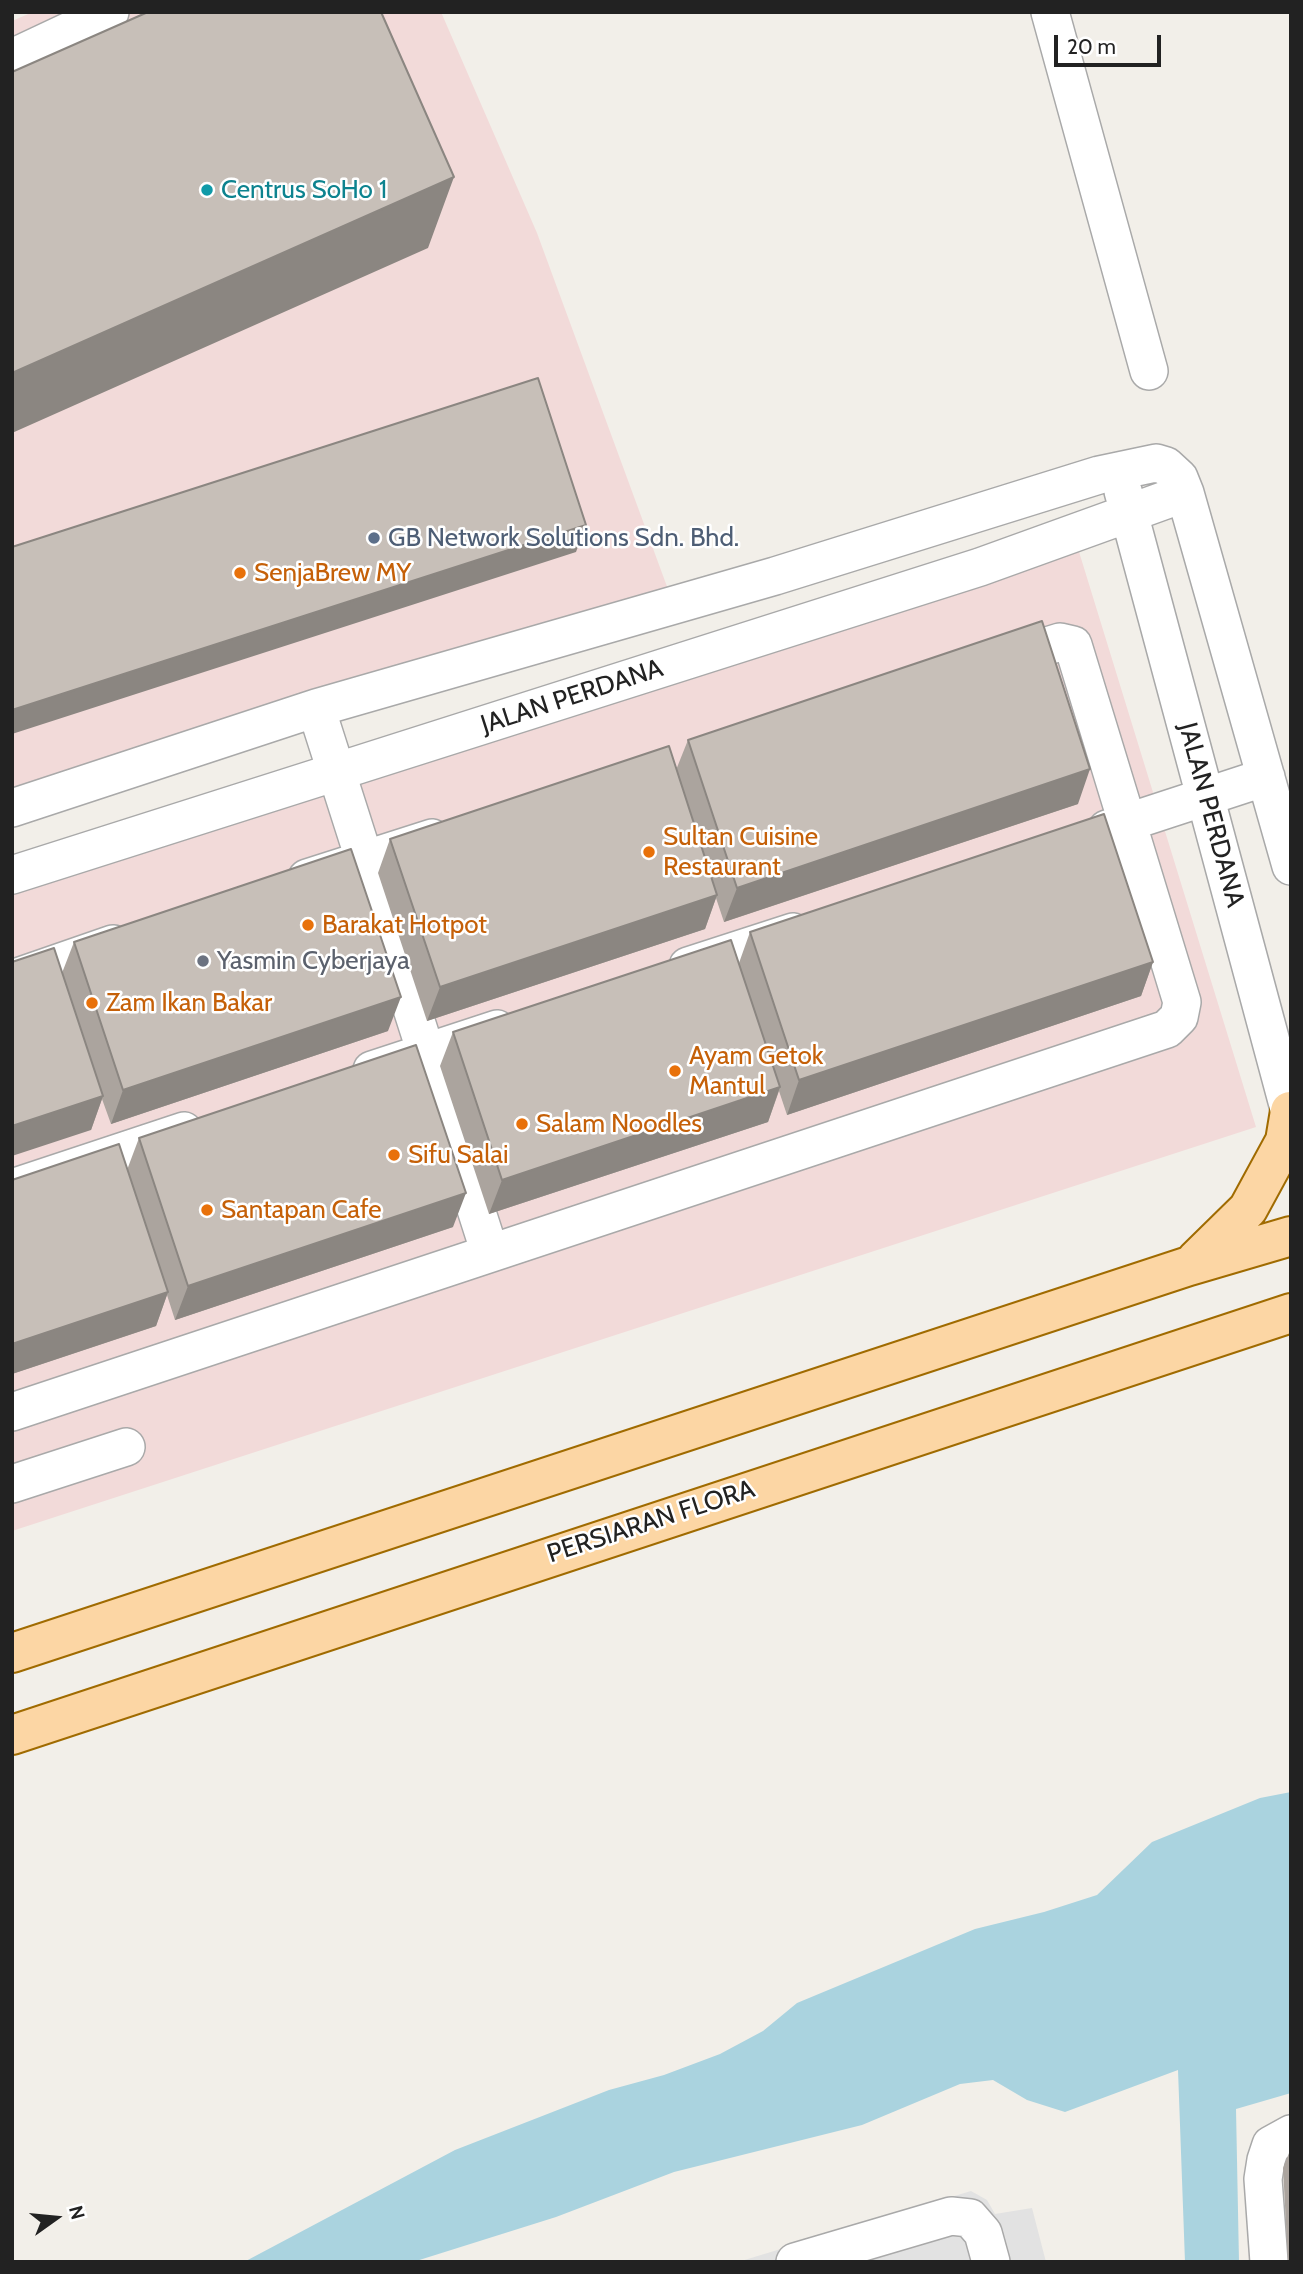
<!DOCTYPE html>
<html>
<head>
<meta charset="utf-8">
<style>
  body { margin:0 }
  #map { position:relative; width:1303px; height:2274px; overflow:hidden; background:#f2efe9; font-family:Cabin,sans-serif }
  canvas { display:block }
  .frame { position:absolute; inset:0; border:14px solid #222; pointer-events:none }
  .north { position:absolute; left:21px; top:2183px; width:70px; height:70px; -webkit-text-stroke:5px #fff; paint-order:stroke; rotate:75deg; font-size:19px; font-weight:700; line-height:28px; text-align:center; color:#222 }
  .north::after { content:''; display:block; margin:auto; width:24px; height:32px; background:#222; clip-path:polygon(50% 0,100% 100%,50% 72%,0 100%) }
  .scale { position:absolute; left:1054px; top:35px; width:107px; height:32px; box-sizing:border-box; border:4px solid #222; border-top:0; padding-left:9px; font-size:21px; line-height:24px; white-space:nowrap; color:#222; -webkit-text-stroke:5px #fff; paint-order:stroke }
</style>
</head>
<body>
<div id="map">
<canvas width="1303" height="2274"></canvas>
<div class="frame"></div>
<div class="north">N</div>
<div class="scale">20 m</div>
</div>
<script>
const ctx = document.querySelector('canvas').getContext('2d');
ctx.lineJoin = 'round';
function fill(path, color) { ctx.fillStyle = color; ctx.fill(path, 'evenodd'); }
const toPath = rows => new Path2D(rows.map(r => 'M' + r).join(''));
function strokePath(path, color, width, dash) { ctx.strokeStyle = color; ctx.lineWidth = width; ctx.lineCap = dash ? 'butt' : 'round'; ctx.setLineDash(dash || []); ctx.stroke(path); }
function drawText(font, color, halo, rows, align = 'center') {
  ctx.font = font + ' Cabin,sans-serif'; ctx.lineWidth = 5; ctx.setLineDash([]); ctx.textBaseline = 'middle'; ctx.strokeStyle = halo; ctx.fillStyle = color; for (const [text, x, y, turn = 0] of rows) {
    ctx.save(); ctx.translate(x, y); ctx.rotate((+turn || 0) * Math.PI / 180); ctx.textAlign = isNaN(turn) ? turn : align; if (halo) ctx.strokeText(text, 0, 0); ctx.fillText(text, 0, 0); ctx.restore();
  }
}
fill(toPath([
  [33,12,441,12,537,233,669,592,12,796,12,21],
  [1076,542,1256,1127,12,1531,12,878]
]), '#f2dad9');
fill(toPath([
  [971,2191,987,2200,995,2214,1032,2208,1046,2262,738,2262]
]), '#e2e2e2');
fill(toPath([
  [1291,1792,1291,2093,1236,2109,1239,2262,1185,2262,1178,2070,1065,2112,1027,2100,993,2080,960,2084,862,2125,674,2172,556,2217,413,2262,244,2262,455,2150,609,2090,664,2075,720,2054,763,2031,797,2003,975,1929,1044,1912,1097,1895,1152,1842,1260,1798]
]), '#aad3df');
const minor = toPath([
  [1050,12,1149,371],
  [12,58,110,12],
  [1123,491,1291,1116],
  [316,708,490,1253],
  [12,808,316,708,775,576,1099,475,1156,463,1166,466,1179,478,1185,493,1291,866],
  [1107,829,1266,777],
  [12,875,980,567,1185,493],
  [307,878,432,838],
  [688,966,793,932],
  [12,979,113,944],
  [372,1070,497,1029],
  [12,1188,184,1131],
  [12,1412,1167,1029,1179,1017,1182,1002,1073,645,1060,642,1002,660],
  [12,1484,126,1447],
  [795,2262,951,2216,970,2218,983,2233,991,2262],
  [1269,2262,1263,2179,1266,2160,1271,2145,1291,2134]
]);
const major = toPath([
  [1196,1260,1248,1209,1285,1141,1290,1111],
  [12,1653,1189,1266,1291,1236],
  [12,1735,1291,1313]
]);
strokePath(minor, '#a9a9a9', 40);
strokePath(major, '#a06b00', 42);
strokePath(minor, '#fff', 37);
strokePath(major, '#fcd6a4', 38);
fill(toPath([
  [688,740,1078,804,724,922,716,898,705,929,427,1021,378,873,390,839,676,770],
  [750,932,1153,962,1141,996,787,1115,779,1091,768,1122,489,1214,440,1066,453,1032,739,963],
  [74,942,388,1031,111,1124,102,1099,91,1130,62,973],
  [139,1138,453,1227,175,1320,167,1295,156,1326,12,1374,12,1180,127,1170],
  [1291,2148,1291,2262,1288,2262,1283,2168]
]), '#aba49e');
fill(toPath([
  [454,177,428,248,12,433,12,373],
  [586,525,576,552,12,734,12,710],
  [1090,769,1078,804,724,922,737,888],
  [717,895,705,929,427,1021,440,987],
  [1153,962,1141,996,787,1115,799,1080],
  [401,997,388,1031,111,1124,123,1090],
  [780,1087,768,1122,489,1214,502,1180],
  [103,1096,91,1130,12,1156,12,1126],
  [466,1193,453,1227,175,1320,188,1286],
  [168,1292,156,1326,12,1374,12,1344]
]), '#8b8681');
const building = toPath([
  [148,12,381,12,454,177,12,373,12,72,148,12],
  [538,378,586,525,12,710,12,547,538,378],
  [1042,621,1090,769,737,888,688,740,1042,621],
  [669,746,717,895,440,987,390,839,669,746],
  [1104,814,1153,962,799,1080,750,932,1104,814],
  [351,849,401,997,123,1090,74,942,351,849],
  [731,940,780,1087,502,1180,453,1032,731,940],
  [54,948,103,1096,12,1126,12,962,54,948],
  [416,1045,466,1193,188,1286,139,1138,416,1045],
  [119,1144,168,1292,12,1344,12,1180,119,1144]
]);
fill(building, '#c7bfb8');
strokePath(building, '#8b8681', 2);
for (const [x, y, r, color] of [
  [207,190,7,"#0f9aa8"],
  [374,538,7,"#5c6f8a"],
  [240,573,7,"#e8710a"],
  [649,852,7,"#e8710a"],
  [308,925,7,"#e8710a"],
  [203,961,7,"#6b7280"],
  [92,1003,7,"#e8710a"],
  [675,1071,7,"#e8710a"],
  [522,1124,7,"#e8710a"],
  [394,1155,7,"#e8710a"],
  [207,1210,7,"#e8710a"]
]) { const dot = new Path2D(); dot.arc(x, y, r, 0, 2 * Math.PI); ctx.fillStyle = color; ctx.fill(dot); strokePath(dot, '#fff', 2.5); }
drawText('26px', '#0d838f', '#fff', [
  ["Centrus SoHo 1",221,190]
], 'left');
drawText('26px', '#4e5e75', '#fff', [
  ["GB Network Solutions Sdn. Bhd.",388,538]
], 'left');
drawText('26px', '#c56008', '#fff', [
  ["SenjaBrew MY",254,573],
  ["Sultan Cuisine",663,837],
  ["Restaurant",663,867],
  ["Barakat Hotpot",322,925],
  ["Zam Ikan Bakar",106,1003],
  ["Ayam Getok",689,1056],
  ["Mantul",689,1086],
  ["Salam Noodles",536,1124],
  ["Sifu Salai",408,1155],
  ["Santapan Cafe",221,1210]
], 'left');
drawText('26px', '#222', '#fff', [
  ["JALAN PERDANA",572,697,-18],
  ["JALAN PERDANA",1211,815,75],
  ["PERSIARAN FLORA",651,1522,-18]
]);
drawText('26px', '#5b616d', '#fff', [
  ["Yasmin Cyberjaya",217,961]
], 'left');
</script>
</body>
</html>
